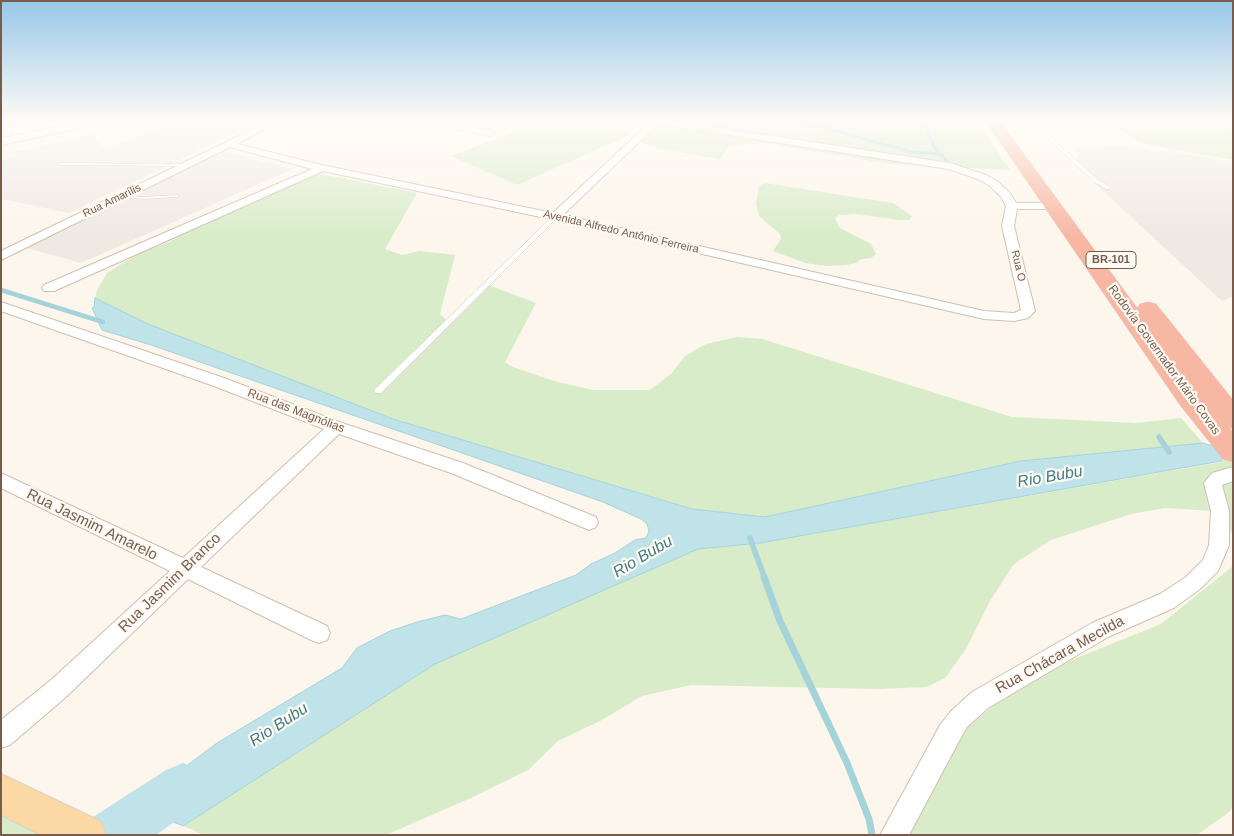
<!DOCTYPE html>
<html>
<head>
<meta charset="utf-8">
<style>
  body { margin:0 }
  #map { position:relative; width:1234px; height:836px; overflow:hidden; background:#fdf6ec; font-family:Arial,sans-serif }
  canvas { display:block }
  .frame { position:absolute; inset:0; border:2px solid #7a5c4d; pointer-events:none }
</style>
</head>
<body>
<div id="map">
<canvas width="1234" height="836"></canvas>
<div class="frame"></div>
</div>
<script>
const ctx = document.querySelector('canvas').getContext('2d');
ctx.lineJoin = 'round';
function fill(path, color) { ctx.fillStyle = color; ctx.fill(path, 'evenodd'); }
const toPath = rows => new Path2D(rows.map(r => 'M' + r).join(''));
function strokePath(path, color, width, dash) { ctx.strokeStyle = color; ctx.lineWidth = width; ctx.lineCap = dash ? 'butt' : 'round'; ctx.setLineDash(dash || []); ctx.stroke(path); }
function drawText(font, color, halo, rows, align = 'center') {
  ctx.font = font + ' Arial,sans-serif'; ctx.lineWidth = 4.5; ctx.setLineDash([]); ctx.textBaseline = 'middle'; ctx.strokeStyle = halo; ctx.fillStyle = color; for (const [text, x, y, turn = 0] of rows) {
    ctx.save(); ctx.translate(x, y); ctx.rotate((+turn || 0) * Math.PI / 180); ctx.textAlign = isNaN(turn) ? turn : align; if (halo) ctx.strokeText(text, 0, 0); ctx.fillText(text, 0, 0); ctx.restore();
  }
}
fill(toPath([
  [198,120,260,121,69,213,1,199,1,160,18,157,15,152,93,134,103,149,168,125,180,127],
  [1122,146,1213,158,1233,164,1233,296,1222,301,1076,166,1078,149],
  [220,151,293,169,81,263,23,247]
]), '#efe9e4');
fill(toPath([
  [546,120,589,120,632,134,517,185,451,156],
  [604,120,976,120,1010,170,889,164,764,143,729,146,720,159,651,147,634,138,644,129],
  [1124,120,1233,120,1233,160,1143,144,1122,131,1121,125],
  [316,173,417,193,385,249,402,255,419,251,455,255,440,314,448,322,486,284,536,303,505,362,513,367,557,382,594,390,650,390,671,374,685,356,706,344,737,337,762,339,1012,417,1136,423,1181,418,1203,443,1021,461,765,517,692,509,393,419,148,324,95,298,97,290,107,273,141,252,169,242,202,223],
  [765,183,893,203,912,216,910,220,900,220,856,214,839,215,835,219,840,228,871,244,876,254,871,258,861,259,856,263,847,265,826,266,805,263,773,251,781,239,780,234,759,216,756,203,759,186],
  [1223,449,1233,460,1233,534,1214,511,1165,508,1131,514,1051,540,1014,564,990,601,966,649,945,678,927,687,879,689,691,685,642,696,602,720,558,741,528,770,473,797,386,835,204,835,183,826,435,664,698,549,760,543,1221,462],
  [1233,566,1233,807,1228,813,1197,835,903,835,958,735,996,704,1064,663,1161,624],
  [1,815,53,835,1,835]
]), '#d8ecc9');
const water = toPath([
  [95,298,148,324,393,419,692,509,765,517,1021,461,1203,443,1223,449,1221,461,760,543,698,549,435,664,183,826,134,805,217,743,342,668,357,648,390,631,417,622,445,615,461,619,576,575,591,564,615,553,635,540,646,538,649,531,647,524,641,519,603,502,151,345,102,330,92,308,94,307,95,298]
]);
fill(water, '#bfe3e8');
strokePath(water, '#a5d3da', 1);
strokePath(toPath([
  [796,120,912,152,940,154],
  [923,120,935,148,947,161]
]), '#a5d3da', 3);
strokePath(toPath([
  [1,290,103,322]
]), '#a5d3da', 4.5);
strokePath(toPath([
  [1159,437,1169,452],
  [750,538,765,579]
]), '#a5d3da', 5.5);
strokePath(toPath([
  [764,577,780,621,847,763,869,819,872,835]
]), '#a5d3da', 7);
fill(toPath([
  [183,763,200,770,207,787,200,804,156,835,86,835,93,817,166,770,183,763]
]), '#bfe3e8');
const service = toPath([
  [1028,120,1032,120,1098,180,1110,187,1110,189,1106,189,1094,182,1028,120],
  [59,163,185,164,187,165,185,166,61,165,59,165,59,163],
  [120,195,143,197,177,195,179,196,177,197,143,199,122,197,120,197,120,195],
  [553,216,558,217,381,393,375,393,374,391,375,389,553,216]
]);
const minor = toPath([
  [272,120,282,120,237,144,322,165,553,213,650,122,649,120,667,120,950,163,986,175,998,182,1010,193,1016,203,1053,203,1059,206,1053,209,1017,209,1014,226,1035,311,1028,318,1014,321,984,319,555,220,323,171,54,291,44,291,42,288,44,285,312,169,230,147,1,260,1,251,272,120],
  [658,124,948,169,978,179,990,186,1001,197,1006,206,1002,226,1021,310,1014,313,984,311,563,215,658,124],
  [427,120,441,120,493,131,495,133,490,136,431,123,427,120],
  [1,302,224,378,342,423,463,463,596,517,598,522,596,527,589,530,582,527,451,473,339,434,201,567,327,626,330,633,327,640,319,643,311,640,188,579,67,696,10,745,1,748,1,720,51,680,170,571,1,488,1,473,183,558,324,429,214,386,1,311,1,302],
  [1233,467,1233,481,1222,485,1229,511,1229,545,1218,571,1200,589,1174,608,1108,637,988,708,967,727,958,743,909,835,880,835,940,725,951,711,972,692,1092,623,1160,594,1186,577,1203,560,1209,545,1211,511,1204,483,1212,473,1233,467]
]);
const tertiary = toPath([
  [92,120,110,120,105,123,1,145,1,138,92,120]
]);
const primary = toPath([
  [1,774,100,821,106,835,42,835,1,815,1,774]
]);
const motorway = toPath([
  [985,120,999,120,1137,308,1140,304,1148,302,1156,304,1233,400,1233,429,1228,427,1233,432,1233,462,1223,459,1180,405,985,120]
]);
strokePath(service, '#d1beb0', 1);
strokePath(minor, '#d1beb0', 2);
strokePath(tertiary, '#d1beb0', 2);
strokePath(primary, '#dad1cd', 2);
strokePath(motorway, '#dad1cd', 1);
fill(service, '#fff');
fill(minor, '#fff');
fill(tertiary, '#fff');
fill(primary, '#fbd9a5');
fill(motorway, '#f7b7a3');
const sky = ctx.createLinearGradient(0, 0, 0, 237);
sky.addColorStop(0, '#97c7e8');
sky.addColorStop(0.51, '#fefbf6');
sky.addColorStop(1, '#fefbf600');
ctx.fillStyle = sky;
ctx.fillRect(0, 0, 1234, 237);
drawText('11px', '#7a5c4d', '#fffaf3', [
  ["Rua Amarílis",112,201,-26],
  ["Avenida Alfredo Antônio Ferreira",621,232,13],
  ["Rua O",1018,266,76]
]);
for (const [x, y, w] of [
  [1111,260,50]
]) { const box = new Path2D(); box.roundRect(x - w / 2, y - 8.5, w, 17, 4); ctx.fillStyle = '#fffaf3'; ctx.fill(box); strokePath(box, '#7a5c4d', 1); }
drawText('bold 11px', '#7a5c4d', null, [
  ["BR-101",1111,260]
]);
drawText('12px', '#7a5c4d', '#fffaf3', [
  ["Rodovia Governador Mário Covas",1164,360,54],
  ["Rua das Magnólias",296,411,21]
]);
drawText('15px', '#7a5c4d', '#fffaf3', [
  ["Rua Jasmim Amarelo",92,525,26],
  ["Rua Jasmim Branco",170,583,-44],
  ["Rua Chácara Mecilda",1060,655,-29]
]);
drawText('italic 16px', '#437c86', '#fffaf3', [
  ["Rio Bubu",1050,477,-10],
  ["Rio Bubu",643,557,-31],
  ["Rio Bubu",279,725,-33]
]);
</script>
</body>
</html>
